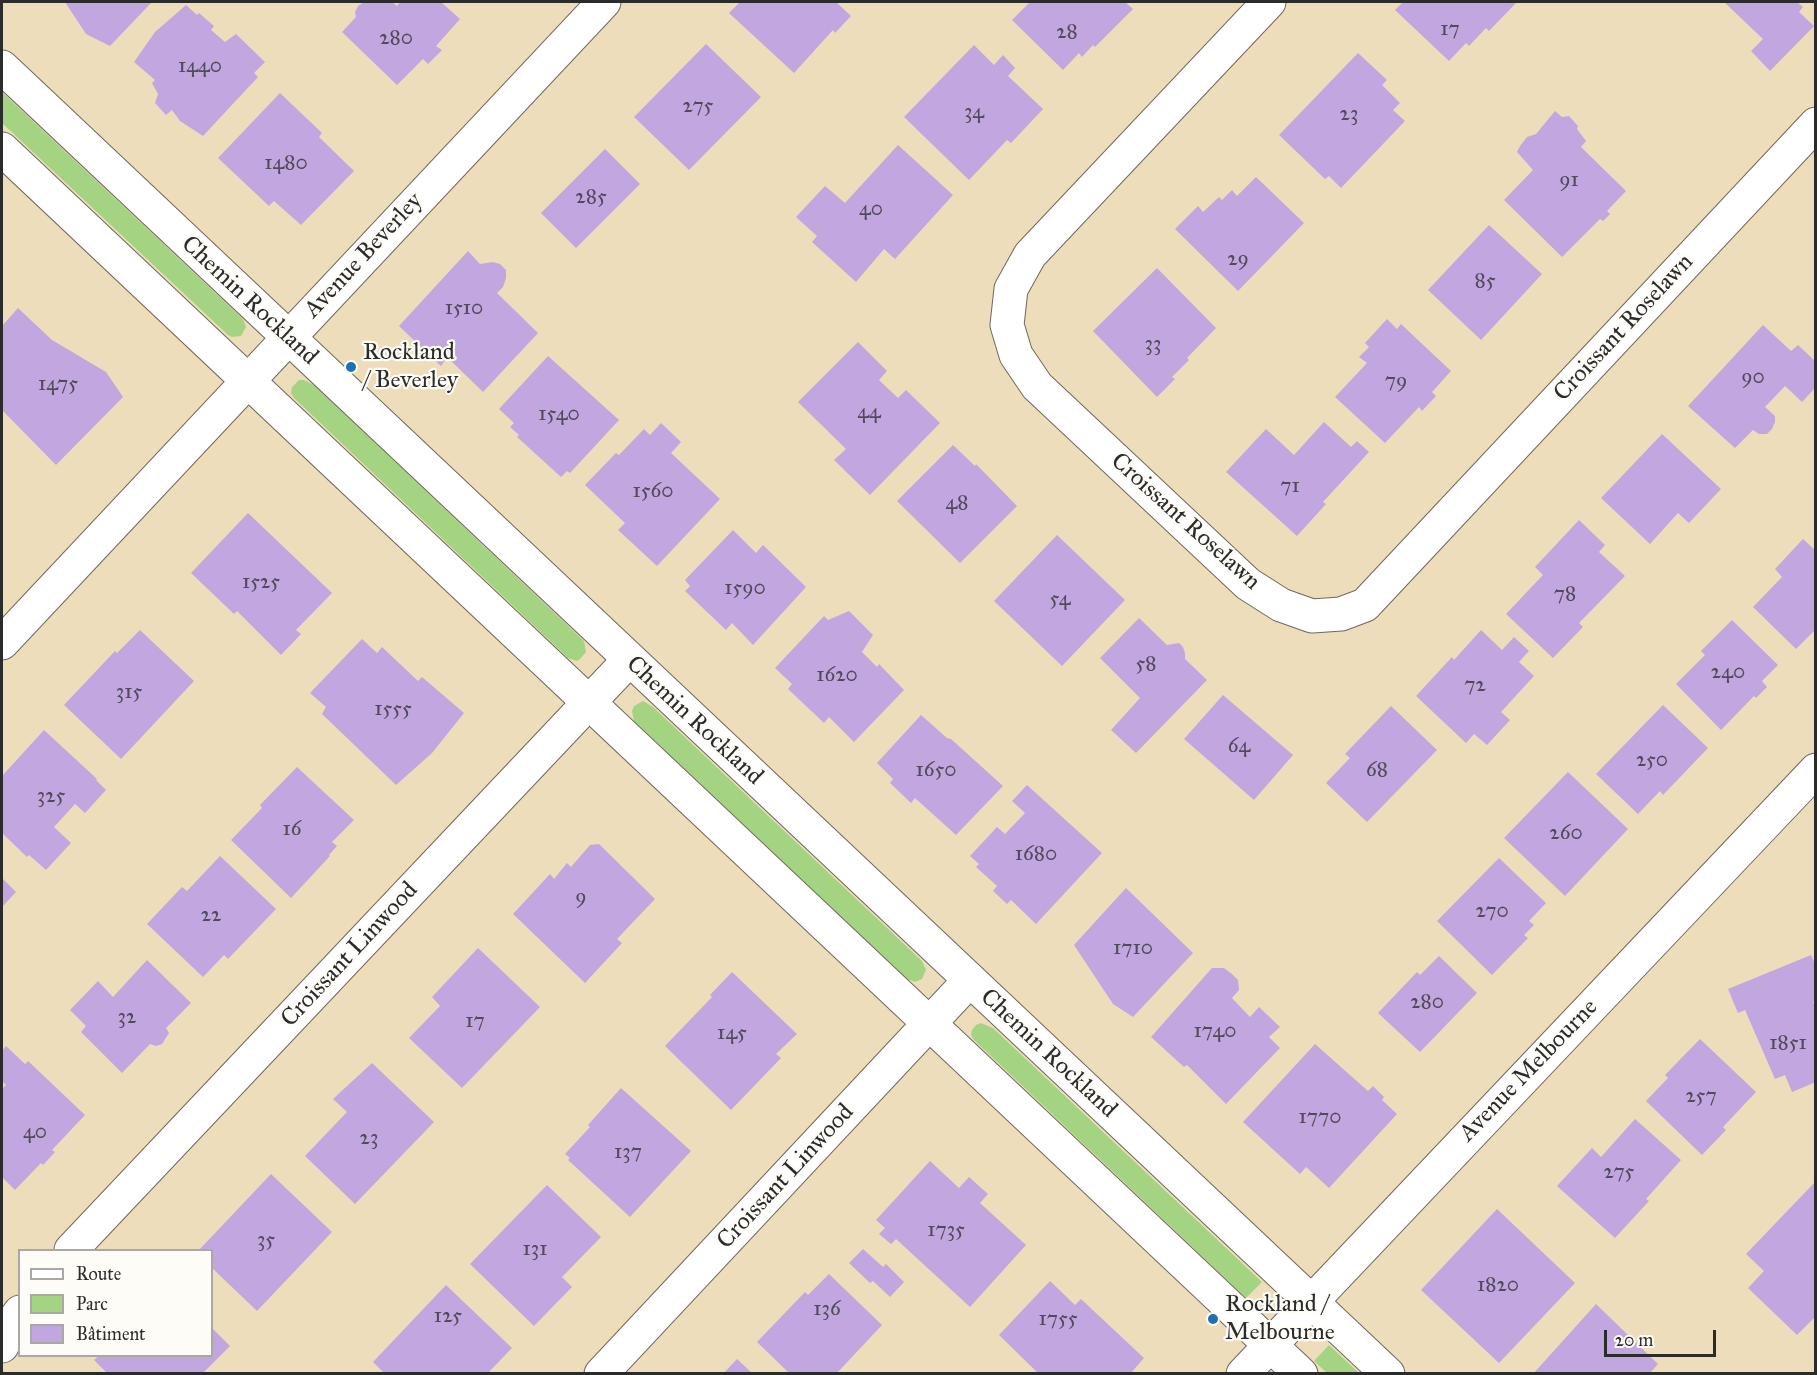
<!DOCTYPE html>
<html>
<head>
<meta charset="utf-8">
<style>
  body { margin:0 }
  #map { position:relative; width:1817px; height:1375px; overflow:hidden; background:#eeddba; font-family:"IM FELL Great Primer",serif }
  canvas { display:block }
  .frame { position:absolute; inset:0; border:3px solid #2b2b2b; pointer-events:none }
  .legend { position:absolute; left:18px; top:1249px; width:195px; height:108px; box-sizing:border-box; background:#fdfcf7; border:2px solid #a9a8a5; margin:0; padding:8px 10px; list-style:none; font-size:18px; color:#2b2b2b }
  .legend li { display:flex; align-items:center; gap:12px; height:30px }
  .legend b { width:30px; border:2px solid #a9a8a5 }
  .scale { position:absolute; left:1604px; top:1330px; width:112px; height:27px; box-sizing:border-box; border:3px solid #2b2b2b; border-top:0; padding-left:8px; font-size:18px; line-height:21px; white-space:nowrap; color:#2b2b2b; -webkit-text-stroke:4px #fdfcf7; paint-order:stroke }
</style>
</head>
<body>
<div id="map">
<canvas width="1817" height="1375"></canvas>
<div class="frame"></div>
<ul class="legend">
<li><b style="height:8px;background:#fff"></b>Route</li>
<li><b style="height:16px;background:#a4d482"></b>Parc</li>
<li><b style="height:16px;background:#c2a6e0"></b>Bâtiment</li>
</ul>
<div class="scale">20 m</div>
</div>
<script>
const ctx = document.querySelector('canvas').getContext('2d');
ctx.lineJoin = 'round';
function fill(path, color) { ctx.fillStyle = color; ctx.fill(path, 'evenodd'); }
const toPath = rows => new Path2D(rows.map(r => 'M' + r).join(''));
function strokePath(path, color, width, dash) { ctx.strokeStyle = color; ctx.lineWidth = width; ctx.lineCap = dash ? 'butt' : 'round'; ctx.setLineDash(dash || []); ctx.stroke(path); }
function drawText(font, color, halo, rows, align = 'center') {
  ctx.font = font + ' "IM FELL Great Primer",serif'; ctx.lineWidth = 4.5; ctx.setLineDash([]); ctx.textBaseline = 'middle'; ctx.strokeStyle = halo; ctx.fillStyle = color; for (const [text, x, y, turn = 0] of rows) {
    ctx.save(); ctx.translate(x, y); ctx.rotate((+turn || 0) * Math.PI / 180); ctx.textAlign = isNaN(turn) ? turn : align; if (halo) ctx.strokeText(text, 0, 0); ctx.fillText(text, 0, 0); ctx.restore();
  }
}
fill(toPath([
  [2,92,243,319,246,327,241,336,232,337,228,335,2,123],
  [299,380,304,380,314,385,584,641,586,652,580,659,577,661,568,658,294,398,291,393,292,387],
  [643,701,653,707,922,961,926,970,922,979,915,982,907,979,634,721,632,711,634,706],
  [981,1023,993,1028,1262,1282,1246,1298,974,1040,971,1035,972,1030,976,1025],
  [1329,1345,1359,1373,1327,1373,1314,1361]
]), '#a4d482');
fill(toPath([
  [65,2,152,2,110,46,86,34],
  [364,2,392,2,397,6,400,2,441,2,460,19,436,46,442,50,428,64,423,59,397,85,342,32,356,17,355,12,358,6],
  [740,2,836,2,851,16,835,33,833,30,794,73,729,13],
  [1030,2,1125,2,1133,9,1095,47,1093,45,1082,57,1079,53,1063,70,1012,20],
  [1403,2,1515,2,1516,3,1489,31,1486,28,1469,46,1466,43,1449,61,1395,10],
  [1724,2,1797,2,1803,7,1799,12,1814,26,1770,71,1751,51,1763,39],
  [186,5,197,15,199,13,214,26,211,30,225,42,236,34,265,62,254,73,258,77,203,136,180,121,172,110,166,115,155,103,158,94,152,83,155,80,134,62,155,32],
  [706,44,761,97,689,170,634,117],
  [974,45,994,65,1003,55,1015,68,1008,76,1043,109,1011,143,1007,140,969,180,904,117],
  [1358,53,1387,80,1382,85,1400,103,1393,110,1405,121,1341,188,1329,176,1325,179,1279,135],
  [280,93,322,133,319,137,354,171,301,225,274,201,269,206,218,158],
  [1555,111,1562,117,1569,116,1578,126,1577,129,1586,141,1581,147,1626,191,1607,211,1610,214,1603,221,1600,219,1562,257,1504,200,1533,170,1517,152,1520,146,1527,137,1536,134],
  [898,145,953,195,895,259,884,249,856,282,812,242,817,236,796,217,825,186,845,203],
  [605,149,640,184,576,248,541,213],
  [1256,177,1304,223,1238,291,1175,229,1198,206,1203,212,1219,197,1222,200,1232,190,1237,196],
  [1489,225,1542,274,1481,340,1428,290],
  [468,251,480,264,493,262,500,264,506,270,506,278,503,287,497,293,538,333,483,392,447,357,441,366,399,326],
  [1157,268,1216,328,1187,358,1189,360,1172,377,1175,379,1157,397,1093,331],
  [18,308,52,340,106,372,123,397,56,465,2,410,2,326],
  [1387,319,1397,329,1401,324,1451,371,1432,392,1436,396,1422,411,1419,407,1385,443,1335,397,1367,363,1359,357,1369,347,1365,343],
  [1763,325,1791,351,1798,345,1816,362,1816,387,1802,402,1785,386,1765,407,1775,416,1775,422,1772,429,1767,434,1759,434,1753,430,1735,448,1688,406],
  [858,342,887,371,879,380,898,398,906,390,940,423,870,495,834,460,846,449,798,402],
  [548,356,619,420,570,473,567,471,561,477,517,437,519,435,510,427,514,423,499,409],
  [1324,422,1351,447,1357,441,1369,452,1323,502,1326,504,1297,536,1226,472,1266,429,1294,455],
  [661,423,681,442,671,453,720,499,657,566,618,530,625,523,585,485,616,453,619,455,644,429,650,435],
  [1662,434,1721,489,1689,523,1678,513,1650,544,1601,498],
  [953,445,975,466,976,464,1017,506,960,563,897,501],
  [248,513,332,593,296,630,301,634,281,655,237,611,234,614,191,573],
  [1579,520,1605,545,1599,552,1625,576,1579,623,1583,627,1553,658,1506,614,1543,575,1535,567],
  [733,530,756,553,763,545,806,587,753,645,732,623,726,630,685,591,690,586,685,580],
  [1057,535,1125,600,1062,666,994,601],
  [1803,539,1816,551,1816,629,1796,649,1753,607,1782,577,1775,569],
  [849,611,873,635,862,652,877,667,879,664,904,690,854,742,829,717,824,723,788,689,792,684,775,668,824,616,828,620],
  [1139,618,1167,645,1179,643,1183,647,1185,653,1185,659,1207,680,1136,753,1111,730,1140,698,1100,658],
  [1732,620,1778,665,1762,681,1767,687,1756,698,1754,696,1721,730,1676,684,1705,655,1701,651],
  [140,630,194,681,121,759,64,705,115,651,117,653],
  [1481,630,1502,650,1514,637,1529,651,1519,662,1534,676,1501,712,1510,720,1487,745,1474,734,1466,743,1416,696,1452,657,1454,660],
  [362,639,377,653,382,647,418,681,422,677,464,713,432,753,396,785,322,714,326,707,310,693],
  [1223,695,1293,755,1254,800,1184,739],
  [1663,705,1708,748,1663,795,1660,791,1638,814,1596,774],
  [1391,706,1437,750,1367,822,1326,783,1350,758,1345,754],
  [921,715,947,738,951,739,1003,786,956,835,915,798,911,803,890,783,893,779,877,763],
  [44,730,97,779,96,780,106,790,85,813,75,804,54,827,71,843,46,870,29,855,27,857,2,833,2,776],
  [297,767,354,820,332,842,337,846,329,855,330,856,291,898,231,840,262,808,260,805],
  [1568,772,1628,829,1565,896,1504,838],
  [1027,785,1102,853,1036,924,1011,900,1007,904,993,891,997,886,976,867,979,864,970,856,997,827,1005,834,1025,813,1012,801],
  [599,844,655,899,617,939,622,943,585,983,513,914,550,874,554,879,567,863,571,867,590,845],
  [220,856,276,909,228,959,224,955,203,977,147,924,182,887,187,891],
  [1499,858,1546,903,1529,921,1534,925,1524,935,1528,938,1492,975,1437,921],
  [2,878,16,892,2,907],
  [1126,888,1193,953,1133,1017,1113,1004,1074,945],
  [478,948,540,1007,462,1088,409,1038,440,1006,432,997],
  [1811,955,1816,966,1816,1001,1813,1002,1816,1008,1816,1082,1792,1092,1785,1075,1775,1079,1745,1010,1738,1013,1728,989],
  [1439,956,1477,993,1420,1052,1378,1013,1417,972,1420,975],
  [147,960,191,1003,166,1028,169,1033,162,1044,156,1046,150,1044,122,1073,81,1032,86,1026,70,1010,98,981,113,997],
  [1212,968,1224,968,1232,974,1238,980,1239,990,1232,998,1250,1017,1259,1007,1280,1027,1269,1037,1280,1048,1226,1104,1187,1065,1184,1067,1151,1037],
  [732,972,797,1034,776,1054,781,1058,731,1110,665,1046,712,997,710,995],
  [1700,1039,1756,1092,1723,1127,1726,1130,1702,1155,1646,1101,1668,1078,1665,1075],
  [1315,1044,1368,1091,1373,1086,1384,1097,1382,1100,1397,1114,1329,1188,1306,1167,1300,1174,1243,1122],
  [6,1046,25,1064,28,1061,85,1115,52,1150,55,1152,43,1165,41,1163,15,1190,2,1177,2,1089,6,1085,2,1081,2,1051],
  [372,1063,434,1122,355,1204,305,1156,347,1112,333,1099],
  [621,1088,691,1151,630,1217,568,1160,570,1158,565,1154,590,1127,588,1125],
  [1635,1119,1681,1160,1646,1199,1649,1201,1615,1238,1557,1186,1592,1148,1601,1157],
  [930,1161,959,1188,969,1177,988,1194,980,1203,1026,1245,970,1307,896,1239,891,1244,879,1234,885,1228,876,1220],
  [271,1174,332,1232,257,1311,212,1268,212,1250,199,1250],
  [1816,1181,1816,1316,1797,1335,1748,1288,1764,1271,1746,1254],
  [547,1185,601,1237,562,1277,572,1287,534,1326,470,1264],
  [1497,1209,1575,1283,1499,1363,1421,1290],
  [863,1249,883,1267,886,1264,904,1282,890,1297,873,1281,870,1283,849,1263],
  [829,1274,882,1325,836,1374,790,1374,757,1342,805,1292,808,1295],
  [1050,1281,1075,1305,1081,1299,1144,1358,1130,1374,1039,1374,999,1335],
  [446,1285,512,1348,487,1374,385,1374,373,1362],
  [1596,1304,1658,1364,1649,1374,1533,1374],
  [212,1328,230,1346,202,1374,108,1374,94,1360,99,1356,212,1356],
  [737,1359,753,1374,723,1374]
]), '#c2a6e0');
const minor = toPath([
  [1269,2,1030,255,1011,289,1007,325,1016,355,1037,386,1248,584,1281,605,1312,616,1341,614,1365,605,1816,124],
  [2,643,604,2],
  [71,1250,629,660],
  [2,1346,10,1326,20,1312],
  [601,1374,970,980],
  [1243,1374,1816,770]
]);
const tertiary = toPath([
  [2,67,1388,1374],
  [2,149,1301,1374]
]);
strokePath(minor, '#6f695d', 35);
strokePath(tertiary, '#6f695d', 35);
strokePath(minor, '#fff', 33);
strokePath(tertiary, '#fff', 33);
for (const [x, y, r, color] of [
  [351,367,6,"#1f6fb2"],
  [1213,1319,6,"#1f6fb2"]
]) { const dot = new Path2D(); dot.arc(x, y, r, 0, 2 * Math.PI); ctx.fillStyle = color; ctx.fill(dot); strokePath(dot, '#fdfcf7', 2); }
drawText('21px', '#514a58', null, [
  ["17",1450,30],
  ["28",1067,33],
  ["280",396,39],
  ["1440",200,67],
  ["275",698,107],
  ["34",974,113],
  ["23",1349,115],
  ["1480",286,164],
  ["91",1569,181],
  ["285",591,198],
  ["40",871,210],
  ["29",1238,260],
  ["85",1485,282],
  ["1510",464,309],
  ["33",1153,345],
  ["90",1753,378],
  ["79",1396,382],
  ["1475",58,385],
  ["44",869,413],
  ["1540",559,415],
  ["71",1290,487],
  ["1560",653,492],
  ["48",957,504],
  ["1525",261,583],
  ["1590",745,589],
  ["78",1565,595],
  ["54",1060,600],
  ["58",1146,665],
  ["240",1728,673],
  ["1620",837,676],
  ["72",1475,686],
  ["315",129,693],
  ["1555",393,710],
  ["64",1239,747],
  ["250",1652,761],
  ["1650",936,771],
  ["68",1377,771],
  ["325",51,797],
  ["16",292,830],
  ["260",1566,834],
  ["1680",1036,855],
  ["9",581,898],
  ["270",1492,912],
  ["22",211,916],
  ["1710",1133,949],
  ["280",1427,1003],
  ["32",127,1018],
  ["17",475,1022],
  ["1740",1215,1032],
  ["145",732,1034],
  ["1851",1788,1044],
  ["257",1701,1097],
  ["1770",1320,1118],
  ["40",35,1133],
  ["23",369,1139],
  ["137",628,1153],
  ["275",1619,1173],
  ["1735",946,1231],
  ["35",266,1241],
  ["131",535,1250],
  ["1820",1498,1286],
  ["136",827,1310],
  ["125",448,1317],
  ["1755",1058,1320]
]);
drawText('24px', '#2b2b2b', '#fdfcf7', [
  ["Avenue Beverley",364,256,-47],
  ["Chemin Rockland",249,301,43],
  ["Croissant Roselawn",1624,328,-47],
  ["Croissant Roselawn",1185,522,42],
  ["Chemin Rockland",694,721,43],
  ["Croissant Linwood",350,955,-47],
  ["Chemin Rockland",1048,1054,43],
  ["Avenue Melbourne",1529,1071,-46],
  ["Croissant Linwood",786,1177,-47]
]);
drawText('24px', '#2b2b2b', '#fdfcf7', [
  ["Rockland",363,353],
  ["/ Beverley",363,381],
  ["Rockland /",1225,1305],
  ["Melbourne",1225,1333]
], 'left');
</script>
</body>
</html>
